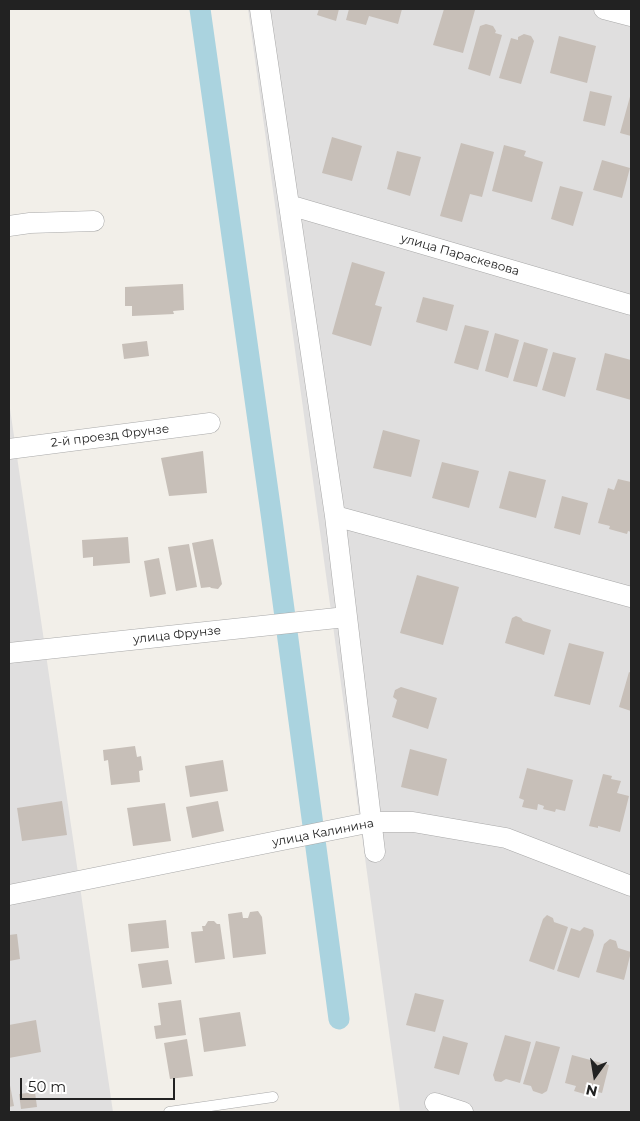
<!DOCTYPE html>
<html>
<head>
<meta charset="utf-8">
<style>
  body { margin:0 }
  #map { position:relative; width:640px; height:1121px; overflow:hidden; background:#f2efe9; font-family:Montserrat,sans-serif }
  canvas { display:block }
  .frame { position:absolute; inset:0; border:10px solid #222; pointer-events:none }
  .north { position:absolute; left:570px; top:1051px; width:50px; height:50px; -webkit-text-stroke:4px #fff; paint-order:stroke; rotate:193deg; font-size:14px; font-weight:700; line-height:20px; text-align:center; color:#222 }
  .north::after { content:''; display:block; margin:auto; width:18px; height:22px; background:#222; clip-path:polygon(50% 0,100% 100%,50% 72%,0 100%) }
  .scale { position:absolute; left:20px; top:1078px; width:155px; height:22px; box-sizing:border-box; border:2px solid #222; border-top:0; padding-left:6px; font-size:15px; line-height:18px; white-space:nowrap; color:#222; -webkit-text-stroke:4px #fff; paint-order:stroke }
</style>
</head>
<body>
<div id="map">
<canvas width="640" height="1121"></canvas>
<div class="frame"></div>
<div class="north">N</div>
<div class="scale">50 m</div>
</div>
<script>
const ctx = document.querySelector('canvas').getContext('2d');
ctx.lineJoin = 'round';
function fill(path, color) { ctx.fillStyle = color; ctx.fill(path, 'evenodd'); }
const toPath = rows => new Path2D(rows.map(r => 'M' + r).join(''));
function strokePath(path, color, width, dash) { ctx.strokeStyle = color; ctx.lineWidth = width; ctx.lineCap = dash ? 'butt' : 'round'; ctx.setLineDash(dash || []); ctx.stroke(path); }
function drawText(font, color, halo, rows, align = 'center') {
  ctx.font = font + ' Montserrat,sans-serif'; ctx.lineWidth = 4.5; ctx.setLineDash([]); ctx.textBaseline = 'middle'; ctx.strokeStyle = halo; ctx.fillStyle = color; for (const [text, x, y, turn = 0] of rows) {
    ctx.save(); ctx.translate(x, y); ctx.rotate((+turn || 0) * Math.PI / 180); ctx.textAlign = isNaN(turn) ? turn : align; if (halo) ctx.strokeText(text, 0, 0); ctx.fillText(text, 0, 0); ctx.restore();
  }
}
fill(toPath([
  [248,9,631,9,631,1112,400,1112],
  [9,402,113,1112,9,1112]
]), '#e0dfdf');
strokePath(toPath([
  [200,9,272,520,339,1019]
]), '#aad3df', 21);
fill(toPath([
  [319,9,339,9,336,21,317,15],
  [349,9,402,9,398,24,369,16,366,25,346,20],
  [444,9,475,10,463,53,433,45],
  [486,24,493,26,496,31,495,33,502,35,490,76,468,69,480,26],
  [524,34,531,36,534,41,521,84,499,78,511,38,518,40,518,37],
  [559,36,596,46,587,83,550,73],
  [590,91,612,96,605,126,583,121],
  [631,93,631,136,620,133],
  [332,137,362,146,352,181,322,173],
  [461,143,494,152,482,197,470,194,462,222,440,216],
  [504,145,526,151,524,156,543,162,532,202,492,191],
  [397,151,421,157,410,196,387,189],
  [602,160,630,168,622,198,593,190],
  [560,186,583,192,573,226,551,219],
  [352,262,385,272,375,305,382,307,371,346,332,334],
  [183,284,184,310,173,311,174,314,132,316,132,306,125,306,125,287],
  [423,297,454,305,447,331,416,322],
  [465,325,489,331,478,370,454,363],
  [495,333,519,340,508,378,485,371],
  [147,341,149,356,124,359,122,344],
  [524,342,548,349,537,387,513,381],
  [553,352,576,358,565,397,542,390],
  [605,353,631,360,631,400,596,390],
  [383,430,420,440,411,477,373,468],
  [203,451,207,493,169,496,161,458],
  [442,462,479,471,469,508,432,498],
  [509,471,546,480,536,518,499,508],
  [618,479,631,482,631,532,628,531,627,534,609,529,610,526,598,523,608,488,614,490],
  [562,496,588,503,580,535,554,528],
  [128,537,130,563,93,566,93,557,83,558,82,540],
  [213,539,222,584,218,589,211,588,210,587,201,588,192,543],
  [189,544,197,587,176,591,168,547],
  [159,558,166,594,150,597,144,561],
  [417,575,459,587,443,645,400,633],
  [516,616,521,618,523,621,551,630,544,655,505,643,512,618],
  [569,643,604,652,590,705,554,696],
  [629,672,631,673,631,711,619,707],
  [401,687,437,698,428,729,392,717,397,700,393,697,395,690],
  [135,746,137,757,141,756,143,770,139,771,140,782,111,785,108,760,104,761,103,750],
  [410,749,447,759,438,796,401,787],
  [223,760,228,791,190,797,185,766],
  [527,768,573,780,565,811,556,809,555,812,543,809,544,806,538,804,537,810,522,807,524,800,519,798],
  [603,774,612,776,611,779,621,781,617,793,629,796,620,832,598,826,598,828,589,826],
  [62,801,67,835,22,841,17,808],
  [218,801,224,831,192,838,186,807],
  [165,803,171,841,133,846,127,808],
  [258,911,262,917,266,954,233,958,228,914,242,912,243,918,248,918,250,912],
  [547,915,553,918,554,922,568,927,554,970,529,961,543,919],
  [166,920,169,948,131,952,128,924],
  [208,921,214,921,217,924,220,924,225,959,195,963,191,932,203,931,202,926,205,926],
  [584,927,593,930,594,935,579,978,557,971,571,928,580,931],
  [17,934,20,959,9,961,9,935],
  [610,939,616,941,618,948,631,952,624,980,596,972,604,944],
  [168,960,172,984,142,988,138,964],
  [415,993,444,1000,435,1032,406,1025],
  [181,1000,186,1035,156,1039,154,1026,161,1025,158,1003],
  [240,1012,246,1046,204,1052,199,1018],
  [36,1020,41,1052,9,1058,9,1025],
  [505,1035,531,1042,520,1083,506,1079,501,1082,495,1081,493,1075],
  [443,1036,468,1043,459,1075,434,1068],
  [187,1039,193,1076,170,1079,164,1043],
  [536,1041,560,1047,547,1091,542,1094,533,1091,531,1086,523,1084],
  [572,1055,609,1065,602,1093,589,1090,588,1095,574,1091,576,1086,565,1083],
  [9,1080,14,1106,9,1107],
  [35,1092,37,1107,21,1109,19,1094]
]), '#c7bfb8');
const lane = toPath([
  [169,1112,273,1097]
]);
const street = toPath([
  [260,9,335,516,375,852],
  [604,9,631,16],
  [289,205,631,305],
  [9,226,30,223,94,221],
  [9,449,210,423],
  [335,516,631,597],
  [9,653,346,617],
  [9,895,372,822,413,822,506,838,631,886],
  [435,1103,463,1112]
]);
strokePath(lane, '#a9a9a9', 11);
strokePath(street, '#a9a9a9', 21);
strokePath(lane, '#fff', 10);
strokePath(street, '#fff', 20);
drawText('12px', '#222', '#fff', [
  ["улица Параскевова",460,255,16],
  ["2-й проезд Фрунзе",110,436,-7],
  ["улица Фрунзе",177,635,-6],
  ["улица Калинина",323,833,-11]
]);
</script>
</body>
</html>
